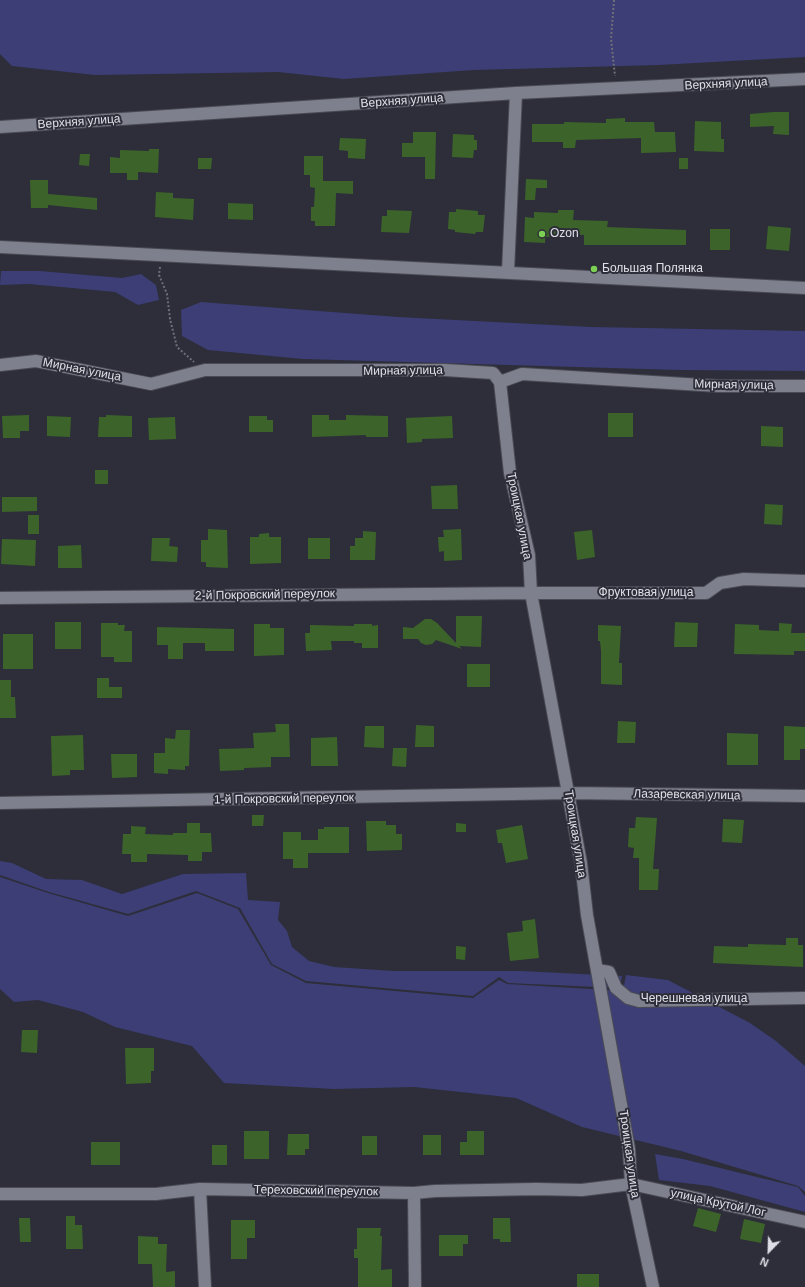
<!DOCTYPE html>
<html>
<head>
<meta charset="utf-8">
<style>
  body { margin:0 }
  #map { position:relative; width:805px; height:1287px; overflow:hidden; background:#2d2e39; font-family:Helvetica,sans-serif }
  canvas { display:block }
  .north { position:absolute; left:749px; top:1231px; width:40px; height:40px; -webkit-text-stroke:3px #2d2e39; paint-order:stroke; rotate:203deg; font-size:11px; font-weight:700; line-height:16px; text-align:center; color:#dfe0e7 }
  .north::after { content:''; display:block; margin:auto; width:14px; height:18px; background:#dfe0e7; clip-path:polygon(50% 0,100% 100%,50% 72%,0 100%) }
</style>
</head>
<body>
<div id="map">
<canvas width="805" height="1287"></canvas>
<div class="north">N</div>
</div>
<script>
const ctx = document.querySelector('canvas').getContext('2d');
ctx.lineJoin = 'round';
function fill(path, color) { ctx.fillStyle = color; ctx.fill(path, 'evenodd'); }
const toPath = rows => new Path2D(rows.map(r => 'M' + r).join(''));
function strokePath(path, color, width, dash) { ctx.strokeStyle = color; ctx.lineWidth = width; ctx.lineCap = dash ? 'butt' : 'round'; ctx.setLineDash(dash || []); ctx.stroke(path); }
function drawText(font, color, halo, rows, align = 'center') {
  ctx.font = font + ' Helvetica,sans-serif'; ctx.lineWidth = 4; ctx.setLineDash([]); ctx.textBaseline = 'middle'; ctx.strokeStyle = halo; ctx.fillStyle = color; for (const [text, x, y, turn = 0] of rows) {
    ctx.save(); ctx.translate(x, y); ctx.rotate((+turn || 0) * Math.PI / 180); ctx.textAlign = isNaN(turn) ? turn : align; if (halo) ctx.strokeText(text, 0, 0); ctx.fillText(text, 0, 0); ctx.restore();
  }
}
fill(toPath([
  [0,0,805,0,805,57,659,65,474,70,344,79,278,72,95,75,12,66,0,54],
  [1,271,40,271,122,278,141,274,156,285,159,300,138,305,115,292,29,284,0,285],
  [201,302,398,317,591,327,805,331,805,371,680,370,303,359,208,350,182,336,181,310],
  [0,861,12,863,46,879,82,880,122,894,183,874,246,873,248,900,280,902,278,920,287,931,292,947,309,961,334,967,393,971,521,971,622,976,620,988,508,983,499,977,473,996,306,981,272,964,240,908,196,891,128,914,49,892,0,875],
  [0,877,48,893,128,916,197,893,238,909,271,965,306,983,473,998,499,980,507,984,623,991,626,975,668,980,750,1023,776,1041,805,1066,805,1192,798,1186,681,1151,582,1127,516,1098,414,1087,334,1089,224,1083,192,1046,115,1027,83,1012,38,1000,14,1002,0,989],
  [655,1154,683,1159,798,1187,805,1196,805,1212,710,1186,659,1180]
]), '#3c3e75');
fill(toPath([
  [774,112,789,112,789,135,773,134,774,126,750,127,750,114],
  [625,118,625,122,654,122,655,132,675,132,676,152,641,153,641,138,576,140,575,148,563,148,563,142,532,142,532,124,564,124,564,122,606,123,606,119],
  [695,121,721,122,721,139,724,139,724,152,694,151],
  [413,132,436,132,435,179,425,179,425,157,402,157,402,143,413,143],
  [453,134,474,135,474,140,477,140,477,150,474,150,473,158,452,157],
  [340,138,366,139,365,159,348,158,348,151,339,150],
  [149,149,159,149,158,173,138,172,138,180,127,180,127,173,110,173,110,157,120,158,120,150,149,151],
  [80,154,90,154,89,166,79,165],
  [304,156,323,156,323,181,353,181,353,194,336,193,335,226,315,226,315,221,311,221,311,207,314,207,315,188,310,187,310,175,304,175],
  [198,158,212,158,211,169,198,169],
  [679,158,688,158,688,169,679,169],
  [526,179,547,180,547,188,536,188,535,200,525,200],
  [30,180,48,180,48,194,97,198,97,210,48,205,48,208,31,208],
  [156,192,173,193,173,198,194,199,193,220,155,217],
  [228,203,253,204,253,220,228,219],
  [456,209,478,211,478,215,485,215,483,232,476,232,475,234,455,232,455,230,448,229,449,212,456,212],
  [387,210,412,211,409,233,381,232,382,216,387,216],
  [558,210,574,210,573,220,608,221,607,227,686,230,686,245,584,245,584,235,555,234,555,237,545,237,545,243,524,242,525,217,534,218,534,212,558,213],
  [768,226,791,228,789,251,766,249],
  [710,229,730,229,730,250,710,250],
  [608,413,633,413,633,437,608,437],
  [29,415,29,431,20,431,20,438,3,438,2,416],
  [106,415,132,416,132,437,98,437,99,417,106,417],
  [312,415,329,415,329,420,346,420,346,415,388,416,388,437,366,437,366,435,312,437],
  [47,416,71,417,70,437,47,436],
  [249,416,267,416,267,420,273,420,273,432,249,432],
  [452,416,453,438,422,439,422,442,407,443,406,418],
  [175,417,176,439,149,440,148,418],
  [761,426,783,427,783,447,761,446],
  [95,470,108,470,108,484,95,484],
  [457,485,458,509,432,509,431,486],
  [2,497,37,497,37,511,2,512],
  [765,504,783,505,782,525,764,524],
  [28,515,39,515,39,534,28,534],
  [208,529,227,530,228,568,206,567,206,562,201,562,201,540,208,540],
  [461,529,462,560,444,561,444,551,439,552,438,537,444,537,443,530],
  [592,530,595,557,577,560,574,532],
  [363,531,376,532,375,560,350,560,350,546,355,546,355,538,363,538],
  [269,533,269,537,281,537,281,563,250,564,250,537,259,537,259,534],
  [152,538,170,538,169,546,178,547,177,562,151,561],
  [308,538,330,538,330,559,308,559],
  [2,539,36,540,35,566,1,564],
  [81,545,82,568,58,568,58,546],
  [456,616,482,616,481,647,459,646,462,649,436,640,432,644,426,645,421,643,418,639,403,639,403,627,413,628,425,619,431,619,437,623,456,643],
  [55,622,81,622,81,649,55,649],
  [675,622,698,623,697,647,674,647],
  [101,623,118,623,118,625,125,625,124,631,132,631,132,662,114,662,114,657,101,657],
  [779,623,792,624,791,633,805,633,805,651,794,651,794,655,734,654,735,624,759,625,759,630,779,631],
  [254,624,270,624,270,628,284,628,284,655,254,656],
  [354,624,372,624,372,626,378,625,378,648,362,648,362,643,354,643,354,641,331,641,332,650,306,651,305,633,310,633,310,625,354,626],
  [598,625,621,626,619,663,622,663,622,685,601,684,601,651,600,641,598,641],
  [157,627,234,629,234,651,205,651,205,643,183,643,183,659,168,659,168,645,157,645],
  [3,634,33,634,33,669,3,669],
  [467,664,490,664,490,687,467,687],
  [97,678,109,678,109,687,122,687,122,698,97,698],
  [0,680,11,680,11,697,15,697,16,718,0,718],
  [618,721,636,722,635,743,617,743],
  [275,724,289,724,290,757,271,757,271,767,244,768,244,770,220,771,219,749,254,748,253,733,276,732],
  [416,725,434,726,434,747,415,747],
  [365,726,384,726,384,748,364,747],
  [784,726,805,727,805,749,800,749,800,760,784,760],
  [176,730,190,730,189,766,185,766,185,770,168,769,168,774,154,773,154,753,165,753,165,738,175,739],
  [727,733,758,734,758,765,727,765],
  [83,735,84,770,70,770,70,775,52,776,51,736],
  [337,737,338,766,311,766,311,738],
  [393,748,407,748,406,767,392,766],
  [111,754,137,754,137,777,112,778],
  [252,815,264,815,263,826,252,826],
  [636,817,657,818,653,869,659,869,658,890,639,890,639,858,633,858,634,848,628,847,629,828,635,828],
  [723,819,744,820,742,843,722,842],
  [366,821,386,821,386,825,396,825,396,834,402,834,402,850,367,851],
  [187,823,200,823,200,833,211,833,212,852,202,852,202,861,188,861,188,855,147,854,147,862,131,862,131,854,122,854,123,834,131,834,131,826,146,827,145,834,173,835,173,833,187,833],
  [456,823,466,824,466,832,456,832],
  [522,825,528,859,506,863,502,843,498,843,496,830],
  [324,827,349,827,349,853,308,853,308,868,293,868,293,859,283,859,283,832,301,832,301,840,318,840,318,829,324,829],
  [535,919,539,958,510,961,507,933,523,931,522,921],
  [786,938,798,938,798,945,803,945,803,967,713,963,714,946,748,947,748,944,786,945],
  [456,946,466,947,465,960,456,959],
  [22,1030,38,1030,37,1053,21,1052],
  [125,1048,154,1048,154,1071,151,1071,151,1083,126,1084],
  [244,1131,269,1131,269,1159,244,1159],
  [467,1131,484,1131,484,1155,460,1155,460,1142,467,1142],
  [288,1134,309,1134,309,1149,305,1149,305,1155,287,1155],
  [423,1135,441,1135,441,1155,423,1155],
  [362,1136,377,1136,377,1155,362,1155],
  [91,1142,120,1142,120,1165,91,1165],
  [212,1145,227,1145,227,1165,212,1165],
  [698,1208,721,1214,716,1232,693,1226],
  [66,1216,75,1216,75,1225,82,1225,83,1249,66,1249],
  [19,1218,30,1218,31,1242,20,1242],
  [493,1218,510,1218,511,1242,500,1242,500,1239,493,1239],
  [744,1219,765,1224,761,1243,740,1239],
  [231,1220,255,1220,255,1238,247,1238,247,1259,231,1259],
  [357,1228,381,1228,380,1236,382,1236,381,1270,392,1269,392,1287,358,1287,358,1258,354,1258,354,1249,357,1249],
  [439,1235,468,1235,468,1244,463,1244,463,1256,439,1256],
  [138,1236,158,1237,158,1244,167,1244,166,1272,175,1271,175,1287,153,1287,152,1264,138,1264],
  [577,1274,599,1274,599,1287,577,1287]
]), '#3c642a');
const minor = toPath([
  [0,127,516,93,805,79],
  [0,247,805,288],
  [508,272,516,93],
  [0,365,36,361,151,384,205,370,445,370,493,373,500,382,522,374,718,386,805,386],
  [500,382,510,473,529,555,531,593,581,863,587,915,629,1149,631,1184,653,1287],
  [0,598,531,593,706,593,720,583,744,579,805,581],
  [0,803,569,793,805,796],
  [597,970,609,972,616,988,628,998,639,1001,805,998],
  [200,1189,205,1287],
  [414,1193,415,1287],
  [0,1194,156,1194,200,1189,414,1193,435,1191,536,1189,582,1190,631,1184,805,1222]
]);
strokePath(minor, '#4a4b54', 14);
strokePath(toPath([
  [614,0,611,39,615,76],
  [160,267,159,275,167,294,170,319,177,347,194,362]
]), '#6e6f78', 2, [2, 2]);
strokePath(minor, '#7f808d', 12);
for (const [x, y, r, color] of [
  [542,234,4,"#7cd155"],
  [594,269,4,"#7cd155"]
]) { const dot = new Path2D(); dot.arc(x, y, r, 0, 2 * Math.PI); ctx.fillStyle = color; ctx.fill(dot); strokePath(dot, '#2d2e39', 1.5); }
drawText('12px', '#dfe0e7', '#2d2e39', [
  ["Верхняя улица",726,84,-3],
  ["Верхняя улица",402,101,-4],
  ["Верхняя улица",79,122,-4],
  ["Мирная улица",82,370,11],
  ["Мирная улица",403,371,-1],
  ["Мирная улица",734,385,1],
  ["Троицкая улица",519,516,79],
  ["Фруктовая улица",646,593],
  ["2-й Покровский переулок",265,595,-1],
  ["Лазаревская улица",687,795,1],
  ["1-й Покровский переулок",284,799,-1],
  ["Троицкая улица",575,834,81],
  ["Черешневая улица",694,999],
  ["Троицкая улица",629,1154,82],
  ["Тереховский переулок",316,1191,1],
  ["улица Крутой Лог",718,1203,12]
]);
drawText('12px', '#dfe0e7', '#2d2e39', [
  ["Ozon",550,234],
  ["Большая Полянка",602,269]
], 'left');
</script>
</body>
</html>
